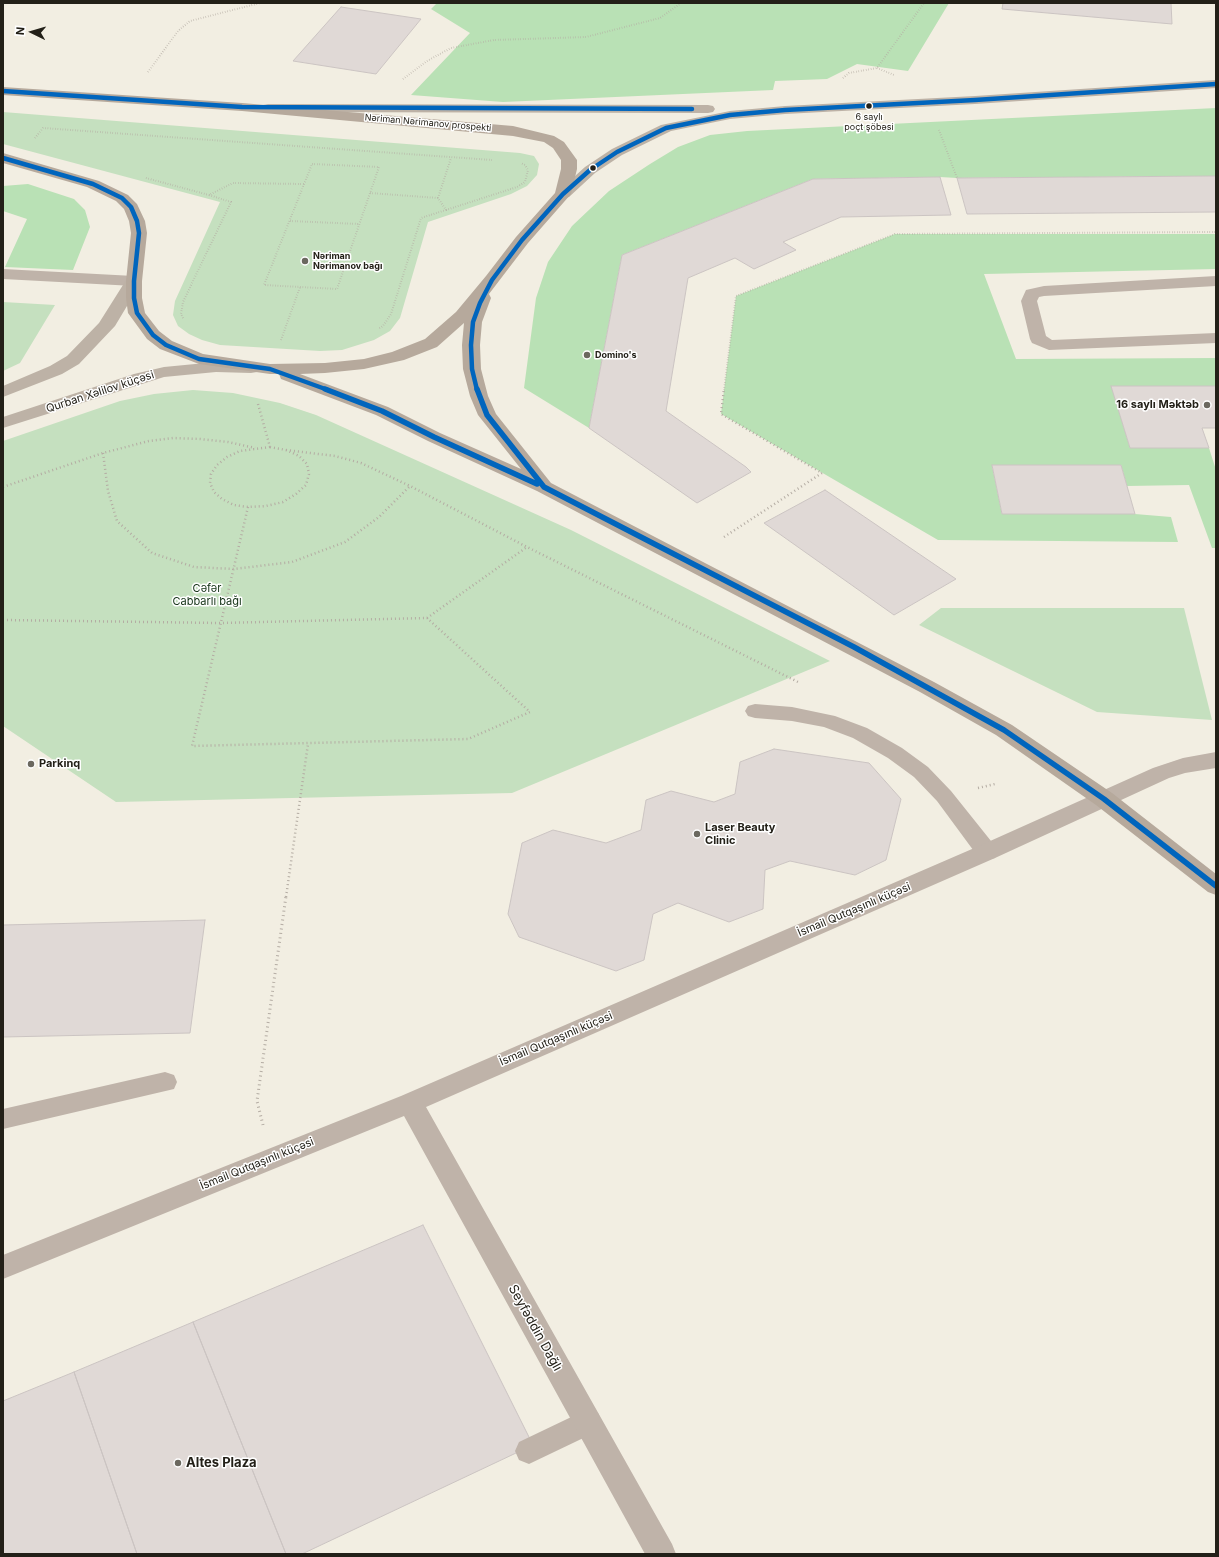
<!DOCTYPE html>
<html>
<head>
<meta charset="utf-8">
<style>
  body { margin:0 }
  #map { position:relative; width:1219px; height:1557px; overflow:hidden; background:#f2eee2; font-family:Inter,sans-serif }
  canvas { display:block }
  .frame { position:absolute; inset:0; border:4px solid #232018; pointer-events:none }
  .north { position:absolute; left:12px; top:12px; width:40px; height:40px; -webkit-text-stroke:3px #fff; paint-order:stroke; rotate:275deg; font-size:11px; font-weight:700; line-height:16px; text-align:center; color:#232018 }
  .north::after { content:''; display:block; margin:auto; width:14px; height:18px; background:#232018; clip-path:polygon(50% 0,100% 100%,50% 72%,0 100%) }
</style>
</head>
<body>
<div id="map">
<canvas width="1219" height="1557"></canvas>
<div class="frame"></div>
<div class="north">N</div>
</div>
<script>
const ctx = document.querySelector('canvas').getContext('2d');
ctx.lineJoin = 'round';
function fill(path, color) { ctx.fillStyle = color; ctx.fill(path, 'evenodd'); }
const toPath = rows => new Path2D(rows.map(r => 'M' + r).join(''));
function strokePath(path, color, width, dash) { ctx.strokeStyle = color; ctx.lineWidth = width; ctx.lineCap = dash ? 'butt' : 'round'; ctx.setLineDash(dash || []); ctx.stroke(path); }
function drawText(font, color, halo, rows, align = 'center') {
  ctx.font = font + ' Inter,sans-serif'; ctx.lineWidth = 3; ctx.setLineDash([]); ctx.textBaseline = 'middle'; ctx.strokeStyle = halo; ctx.fillStyle = color; for (const [text, x, y, turn = 0] of rows) {
    ctx.save(); ctx.translate(x, y); ctx.rotate((+turn || 0) * Math.PI / 180); ctx.textAlign = isNaN(turn) ? turn : align; if (halo) ctx.strokeText(text, 0, 0); ctx.fillText(text, 0, 0); ctx.restore();
  }
}
fill(toPath([
  [3,112,520,153,534,156,539,164,537,175,527,186,511,194,428,222,400,318,390,331,374,340,342,350,320,351,220,345,202,340,189,334,178,326,173,315,175,301,220,202,3,144],
  [3,302,55,305,20,363,3,371],
  [193,390,233,393,280,403,316,415,571,530,830,661,512,793,116,802,3,726,3,441,120,401,154,394],
  [941,608,1184,608,1212,720,1097,712,919,625]
]), '#c5e0bf');
fill(toPath([
  [437,3,949,3,908,71,857,64,827,79,775,81,773,90,503,102,411,95,470,33,431,9],
  [1216,108,1216,176,957,178,940,177,813,179,622,255,589,428,524,388,536,298,548,262,572,226,609,191,650,164,678,147,710,135,747,131],
  [28,184,74,199,85,210,90,227,73,270,5,267,27,219,3,211,3,186],
  [895,234,1216,234,1216,269,984,274,1016,359,1216,358,1216,386,1112,387,1130,448,1209,448,1216,470,1216,548,1212,548,1189,485,1127,486,1121,465,992,465,1002,514,1135,514,1171,517,1178,542,938,540,721,414,736,296]
]), '#b9e1b5');
const building = toPath([
  [1003,3,1171,3,1172,24,1002,9,1003,3],
  [341,7,421,19,376,74,293,61,341,7],
  [1216,176,1216,212,967,214,957,178,1216,176],
  [940,177,951,215,841,217,783,242,796,250,754,269,735,258,688,278,666,411,746,467,751,472,697,503,589,428,622,255,813,179,940,177],
  [1111,386,1216,386,1216,428,1202,428,1209,448,1130,448,1111,386],
  [992,465,1121,465,1135,514,1002,514,992,465],
  [825,490,956,579,894,615,764,523,825,490],
  [774,749,869,763,901,799,886,860,855,875,790,861,765,870,763,909,729,922,678,903,653,914,644,960,616,971,519,937,508,914,522,843,553,830,606,843,641,830,646,800,671,791,714,802,735,794,740,762,774,749],
  [205,920,190,1033,3,1037,3,925,205,920],
  [423,1225,533,1445,302,1554,286,1554,193,1322,423,1225],
  [193,1322,286,1554,137,1554,74,1372,193,1322],
  [74,1372,137,1554,3,1554,3,1401,74,1372]
]);
fill(building, '#e0d9d6');
strokePath(building, '#cbc4c2', 1);
strokePath(toPath([
  [877,68,894,75],
  [148,72,178,31,190,21,260,3],
  [843,78,849,73,877,68,924,3],
  [403,79,427,61,451,48,494,40,586,37,660,18,681,3],
  [939,130,957,178],
  [35,138,43,128,492,160],
  [312,164,379,167,337,289,264,285,312,164],
  [146,178,209,195],
  [370,193,438,198,446,210,421,218,391,314,383,326,378,329],
  [438,198,451,158],
  [446,210,517,187,525,182,528,170,525,165,521,163],
  [290,221,359,224],
  [183,318,181,314,183,302,231,202,209,195,233,183,304,184],
  [281,340,300,287],
  [724,390,736,296,895,234,1216,232]
]), '#b4aca3', 2, [0.5, 2]);
strokePath(toPath([
  [258,404,270,447],
  [270,447,286,450,299,456,307,464,309,474,306,485,296,494,283,502,266,506,248,507,234,505,222,499,214,492,210,483,211,474,217,465,227,457,240,451,270,447],
  [286,450,335,456,361,463,410,486,527,547,800,683],
  [103,453,108,491,117,521,152,553,194,567,234,569,292,562,345,542,379,517,410,486],
  [3,487,103,453,149,441,173,438,200,439,228,442,255,448],
  [248,507,192,746,468,739,530,712,427,618],
  [724,537,822,473,721,414,724,389],
  [3,620,220,623,427,618,527,547],
  [978,788,995,784],
  [286,897,308,744]
]), '#b4aca3', 2.5, [1, 3]);
strokePath(toPath([
  [263,1125,257,1101,286,896]
]), '#b4aca3', 3, [1, 3.5]);
fill(toPath([
  [3,269,134,276,140,278,142,281,140,284,134,286,3,279,3,269],
  [1216,276,1216,286,1044,296,1039,297,1037,301,1046,336,1052,340,1216,333,1216,343,1049,350,1032,343,1030,339,1021,301,1026,290,1044,286,1216,276],
  [755,704,792,707,835,716,867,728,902,748,928,767,951,791,995,846,998,852,995,858,987,860,979,858,937,801,914,777,888,758,853,738,824,727,792,721,755,718,748,716,745,711,748,706,755,704],
  [165,1072,174,1075,177,1082,174,1089,3,1129,3,1109,165,1072],
  [588,1409,598,1413,602,1422,598,1431,529,1464,519,1460,515,1451,519,1442,588,1409]
]), '#bfb3a9');
fill(toPath([
  [1216,752,1216,768,1185,773,1169,778,995,858,426,1107,672,1544,676,1554,645,1554,404,1116,3,1279,3,1255,401,1096,979,846,1153,768,1183,758,1216,752]
]), '#bfb3a9');
fill(toPath([
  [1216,80,1216,88,975,104,785,114,730,119,671,131,622,155,595,173,569,197,563,199,557,197,555,194,585,167,612,149,661,125,730,111,785,106,975,96,1216,80],
  [268,104,708,105,713,106,715,109,713,112,708,113,268,112,263,111,261,108,263,105,268,104],
  [134,276,140,277,142,281,115,326,79,364,62,374,3,397,3,386,50,366,67,356,99,323,128,277,134,276],
  [216,362,251,363,257,364,260,368,257,372,251,373,216,372,164,377,3,428,3,417,134,374,164,367,216,362]
]), '#bdb2a6');
fill(toPath([
  [3,87,242,103,513,126,554,136,564,142,577,160,577,169,571,194,528,243,489,294,491,298,482,322,480,345,481,369,488,396,496,414,551,483,934,682,1012,725,1112,793,1216,874,1216,895,1208,892,1096,805,996,735,920,692,537,491,428,441,376,415,281,379,279,374,270,374,199,364,160,349,147,339,128,313,126,298,126,281,131,233,129,221,124,209,116,201,87,187,3,163,3,153,99,181,128,195,137,204,145,221,147,233,142,281,142,298,145,313,159,331,172,341,203,354,270,364,325,363,364,359,392,352,425,339,456,312,486,276,516,237,555,193,561,169,561,160,553,148,544,142,513,136,242,111,3,95,3,87],
  [464,323,462,345,463,369,470,396,478,415,521,469,440,433,388,407,300,374,325,373,364,369,404,360,437,347,464,323]
]), '#b6a99c');
strokePath(toPath([
  [3,91,242,107,692,109],
  [3,158,93,184,122,198,131,207,137,221,139,233,134,281,134,298,137,313,153,335,166,345,199,359,270,369,328,390],
  [477,390,472,369,471,345,473,322,480,303,492,280,522,240,563,194,590,170,617,152,666,128,730,115,785,110,975,100,1216,84]
]), '#0065bd', 4.5);
strokePath(toPath([
  [325,389,382,411,434,437,537,484],
  [477,389,487,415,544,487,854,647,1004,730,1104,799,1216,886]
]), '#0065bd', 5.5);
for (const [x, y, r, color] of [
  [869,106,3.5,"#232018"],
  [593,168,3.5,"#232018"],
  [305,261,4,"#6b685f"],
  [587,355,4,"#6b685f"],
  [1207,405,4,"#6b685f"],
  [31,764,4,"#6b685f"],
  [697,834,4,"#6b685f"],
  [178,1463,4,"#6b685f"]
]) { const dot = new Path2D(); dot.arc(x, y, r, 0, 2 * Math.PI); ctx.fillStyle = color; ctx.fill(dot); strokePath(dot, '#fff', 1.5); }
drawText('9px', '#232018', '#fff', [
  ["6 saylı",869,117],
  ["poçt şöbəsi",869,127]
]);
drawText('9px', '#232018', '#fff', [
  ["Nəriman Nərimanov prospekti",428,123,5]
]);
drawText('bold 9px', '#232018', '#fff', [
  ["Nəriman",313,256],
  ["Nərimanov bağı",313,266],
  ["Domino's",595,355]
], 'left');
drawText('11px', '#232018', '#fff', [
  ["Qurban Xəlilov küçəsi",100,392,-18],
  ["İsmail Qutqaşınlı küçəsi",854,910,-23],
  ["İsmail Qutqaşınlı küçəsi",556,1039,-23],
  ["İsmail Qutqaşınlı küçəsi",257,1164,-22]
]);
drawText('bold 11px', '#232018', '#fff', [
  ["16 saylı Məktəb",1199,405,"right"],
  ["Parkinq",39,764],
  ["Laser Beauty",705,828],
  ["Clinic",705,841]
], 'left');
drawText('11px', '#123115', '#fff', [
  ["Cəfər",207,589],
  ["Cabbarlı bağı",207,602]
]);
drawText('13px', '#232018', '#fff', [
  ["Seyfəddin Dağlı",535,1328,61]
]);
drawText('bold 13px', '#232018', '#fff', [
  ["Altes Plaza",186,1463]
], 'left');
</script>
</body>
</html>
